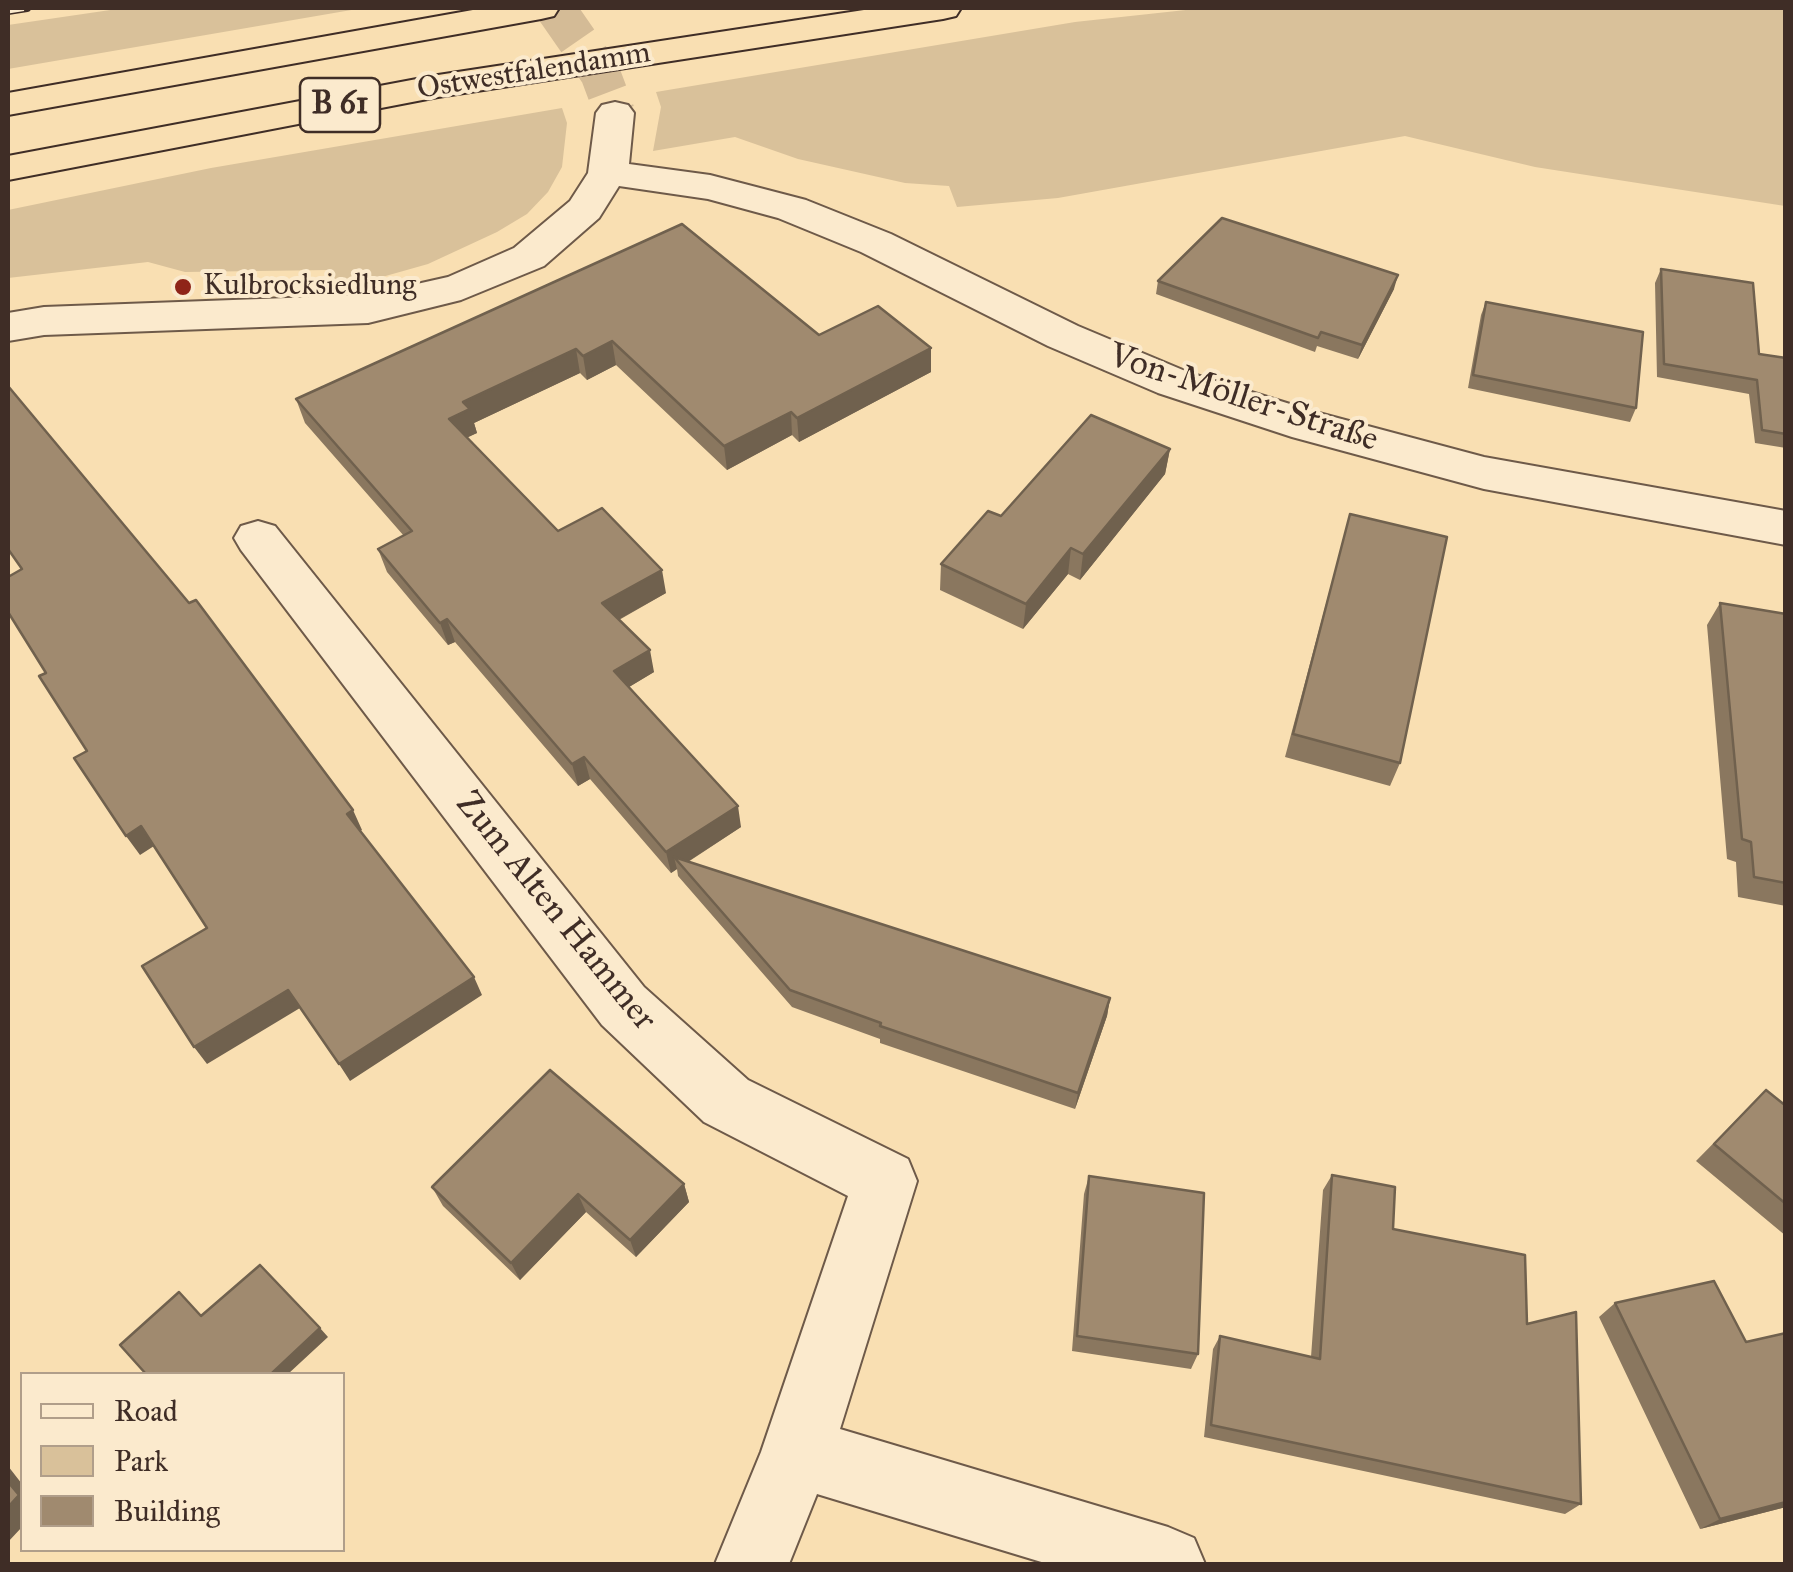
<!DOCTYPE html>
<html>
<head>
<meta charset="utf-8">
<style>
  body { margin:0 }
  #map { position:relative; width:1793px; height:1572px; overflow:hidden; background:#f9dfb2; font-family:"IM FELL Great Primer",serif }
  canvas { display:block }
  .frame { position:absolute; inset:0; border:10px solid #3f2d26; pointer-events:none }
  .legend { position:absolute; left:20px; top:1372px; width:325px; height:180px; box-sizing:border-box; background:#fbeacd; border:2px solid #b09e8a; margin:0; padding:12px 18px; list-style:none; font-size:30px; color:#3f2d26 }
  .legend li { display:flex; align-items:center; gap:20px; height:50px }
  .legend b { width:50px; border:2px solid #b09e8a }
</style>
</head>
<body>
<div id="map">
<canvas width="1793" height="1572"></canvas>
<div class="frame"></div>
<ul class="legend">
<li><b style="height:12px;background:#fbeacd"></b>Road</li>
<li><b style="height:28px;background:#d9c19a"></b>Park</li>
<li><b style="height:28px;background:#a08a6f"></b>Building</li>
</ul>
</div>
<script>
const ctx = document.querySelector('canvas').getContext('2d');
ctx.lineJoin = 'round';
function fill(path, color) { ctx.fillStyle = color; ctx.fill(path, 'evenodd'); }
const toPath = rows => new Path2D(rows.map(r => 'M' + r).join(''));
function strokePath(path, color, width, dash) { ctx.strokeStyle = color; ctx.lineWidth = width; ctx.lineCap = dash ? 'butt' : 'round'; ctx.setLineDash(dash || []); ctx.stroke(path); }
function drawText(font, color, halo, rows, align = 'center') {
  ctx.font = font + ' "IM FELL Great Primer",serif'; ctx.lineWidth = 8; ctx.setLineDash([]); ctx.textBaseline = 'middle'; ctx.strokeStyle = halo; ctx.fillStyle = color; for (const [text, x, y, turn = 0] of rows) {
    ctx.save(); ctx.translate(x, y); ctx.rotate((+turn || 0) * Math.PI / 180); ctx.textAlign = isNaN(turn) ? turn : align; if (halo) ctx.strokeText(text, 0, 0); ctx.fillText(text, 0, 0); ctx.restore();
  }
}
fill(toPath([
  [124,8,363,8,8,69,8,25],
  [1204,8,1785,8,1785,206,1535,167,1405,136,1058,198,957,207,949,186,905,183,798,159,735,137,653,151,661,107,656,92,1075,22],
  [562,108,567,123,562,167,548,192,527,214,497,232,428,264,382,277,331,283,328,270,185,272,148,262,8,278,8,210,211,168]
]), '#d9c19a');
strokePath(toPath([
  [555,8,600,73,615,113]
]), '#d4bb96', 40, [40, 20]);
const minor = toPath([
  [615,102,628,105,634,113,629,164,710,175,806,200,891,234,1078,326,1190,373,1319,413,1484,457,1786,511,1786,545,1484,489,1292,437,1158,393,1048,346,861,252,778,218,708,199,619,186,599,218,544,266,461,300,368,323,44,335,8,341,8,313,44,307,368,295,448,277,514,248,570,201,588,173,596,113,602,105,615,102],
  [258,521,275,526,644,987,748,1080,908,1159,917,1181,840,1429,1168,1527,1194,1538,1205,1564,1048,1564,817,1494,789,1564,715,1564,761,1452,848,1196,704,1122,602,1025,241,550,234,538,241,526,258,521]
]);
const trunk = toPath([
  [484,8,559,8,554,16,541,19,8,115,8,93,484,8],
  [877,8,961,8,956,16,943,19,438,97,8,180,8,156,438,75,877,8]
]);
strokePath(minor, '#6e5a49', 4);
strokePath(trunk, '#3f2d26', 4);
fill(minor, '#fbeacd');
fill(trunk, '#f9dfb2');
const rail = toPath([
  [8,11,27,8]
]);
strokePath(rail, '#3f2d26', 8);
strokePath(rail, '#fbeacd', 5, [16]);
fill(toPath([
  [682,224,819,335,931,348,931,372,799,442,792,435,727,470,616,365,587,380,580,373,474,423,477,433,467,437,558,531,666,593,619,620,654,672,629,687,741,827,688,862,1110,998,1107,1016,1075,1109,880,1043,880,1039,792,1007,678,876,677,869,671,873,590,779,578,786,455,642,448,645,387,572,378,549,404,536,305,423,296,399],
  [1661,269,1759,354,1786,358,1786,448,1755,443,1749,394,1657,377,1655,283],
  [1158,281,1394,289,1358,359,1317,346,1315,352,1156,294],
  [1486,302,1636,408,1630,422,1468,388,1481,315],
  [1170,449,1165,474,1080,580,1068,574,1023,629,940,590,941,564,1001,516],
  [1350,514,1400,763,1390,786,1285,757],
  [1720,603,1786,614,1786,906,1738,897,1736,862,1727,859,1707,625],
  [1786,1106,1786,1236,1696,1161,1748,1108],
  [1332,1175,1393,1229,1527,1324,1581,1504,1565,1514,1204,1437,1213,1349,1220,1336,1311,1357,1323,1190],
  [1089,1176,1198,1354,1191,1369,1072,1351,1084,1194],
  [684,1184,689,1202,636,1257,586,1212,520,1280,443,1206,432,1187],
  [1615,1303,1746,1342,1786,1333,1786,1507,1700,1529,1599,1317]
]), '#8a775f');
fill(toPath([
  [1398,275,1394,289,1358,359,1362,345],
  [612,341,616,365,587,380,583,356],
  [931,348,931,372,799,442,797,418],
  [576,349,580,373,474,423,477,433,456,443,449,419,463,402],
  [791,412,792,435,727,470,724,446],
  [1170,449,1165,474,1080,580,1083,554],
  [1071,548,1068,574,1023,629,1026,604],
  [662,570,666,593,607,626,602,603],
  [447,619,455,642,448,645,440,623],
  [650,650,654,672,619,693,614,671],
  [584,757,590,779,578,786,572,764],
  [738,806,741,827,681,866,674,857,677,869,671,873,666,852],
  [353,810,362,830,356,833,347,814],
  [141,826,154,846,140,855,126,836],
  [474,977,482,995,350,1081,339,1064],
  [288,990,300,1008,207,1064,194,1047],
  [1110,998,1107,1016,1075,1109,1078,1093],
  [684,1184,689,1202,636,1257,630,1240],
  [578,1194,586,1212,520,1280,511,1263],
  [320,1328,328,1337,288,1374,271,1374],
  [8,1466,22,1484,22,1527,8,1542],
  [1786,1502,1786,1507,1700,1529,1720,1519]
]), '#70614e');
const building = toPath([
  [1222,218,1398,275,1362,345,1321,332,1318,338,1158,281,1222,218],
  [682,224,819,335,878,306,931,348,797,418,791,412,724,446,612,341,583,356,576,349,463,402,470,409,449,419,558,531,602,508,662,570,602,603,650,650,614,671,738,806,666,852,584,757,572,764,447,619,440,623,378,549,412,531,296,399,682,224],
  [1661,269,1753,283,1759,354,1786,358,1786,434,1762,430,1757,380,1664,364,1661,269],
  [1486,302,1643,332,1636,408,1473,375,1486,302],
  [8,386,189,603,196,600,353,810,347,814,474,977,339,1064,288,990,194,1047,142,966,207,928,141,826,126,836,74,758,87,751,39,676,46,673,8,612,8,577,22,569,8,549,8,386],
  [1091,415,1170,449,1083,554,1071,548,1026,604,941,564,988,511,1001,516,1091,415],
  [1350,514,1447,537,1400,763,1293,734,1350,514],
  [1720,603,1786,614,1786,883,1754,877,1751,842,1742,839,1720,603],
  [674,857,1110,998,1078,1093,880,1026,881,1023,790,990,674,857],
  [550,1070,684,1184,630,1240,578,1194,511,1263,432,1187,550,1070],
  [1766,1090,1786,1106,1786,1204,1714,1144,1766,1090],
  [1332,1175,1395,1187,1393,1229,1525,1255,1527,1324,1576,1312,1581,1504,1211,1425,1220,1336,1320,1359,1332,1175],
  [1089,1176,1204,1193,1198,1354,1077,1336,1089,1176],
  [260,1265,320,1328,271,1374,146,1374,120,1345,179,1292,201,1316,260,1265],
  [1714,1281,1746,1342,1786,1333,1786,1502,1720,1519,1615,1303,1714,1281],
  [8,1482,19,1495,8,1507,8,1482]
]);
fill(building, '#a08a6f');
strokePath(building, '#70614e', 2.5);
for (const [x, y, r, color] of [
  [183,287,10,"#8f2418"]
]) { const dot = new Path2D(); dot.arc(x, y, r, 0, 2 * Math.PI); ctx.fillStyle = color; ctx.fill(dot); strokePath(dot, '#fbeacd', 4); }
drawText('30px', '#3f2d26', '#fbeacd', [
  ["Ostwestfalendamm",534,72,-9]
]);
drawText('30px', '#3f2d26', '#fbeacd', [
  ["Kulbrocksiedlung",203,287]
], 'left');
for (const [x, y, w] of [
  [340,105,80]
]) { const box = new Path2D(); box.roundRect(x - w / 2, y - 27, w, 54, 8); ctx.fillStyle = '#fbeacd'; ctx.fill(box); strokePath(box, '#3f2d26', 2.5); }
drawText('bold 32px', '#3f2d26', null, [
  ["B 61",340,105]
]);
drawText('35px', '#3f2d26', '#fbeacd', [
  ["Von-Möller-Straße",1243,399,18],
  ["Zum Alten Hammer",555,912,51]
]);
</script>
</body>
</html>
